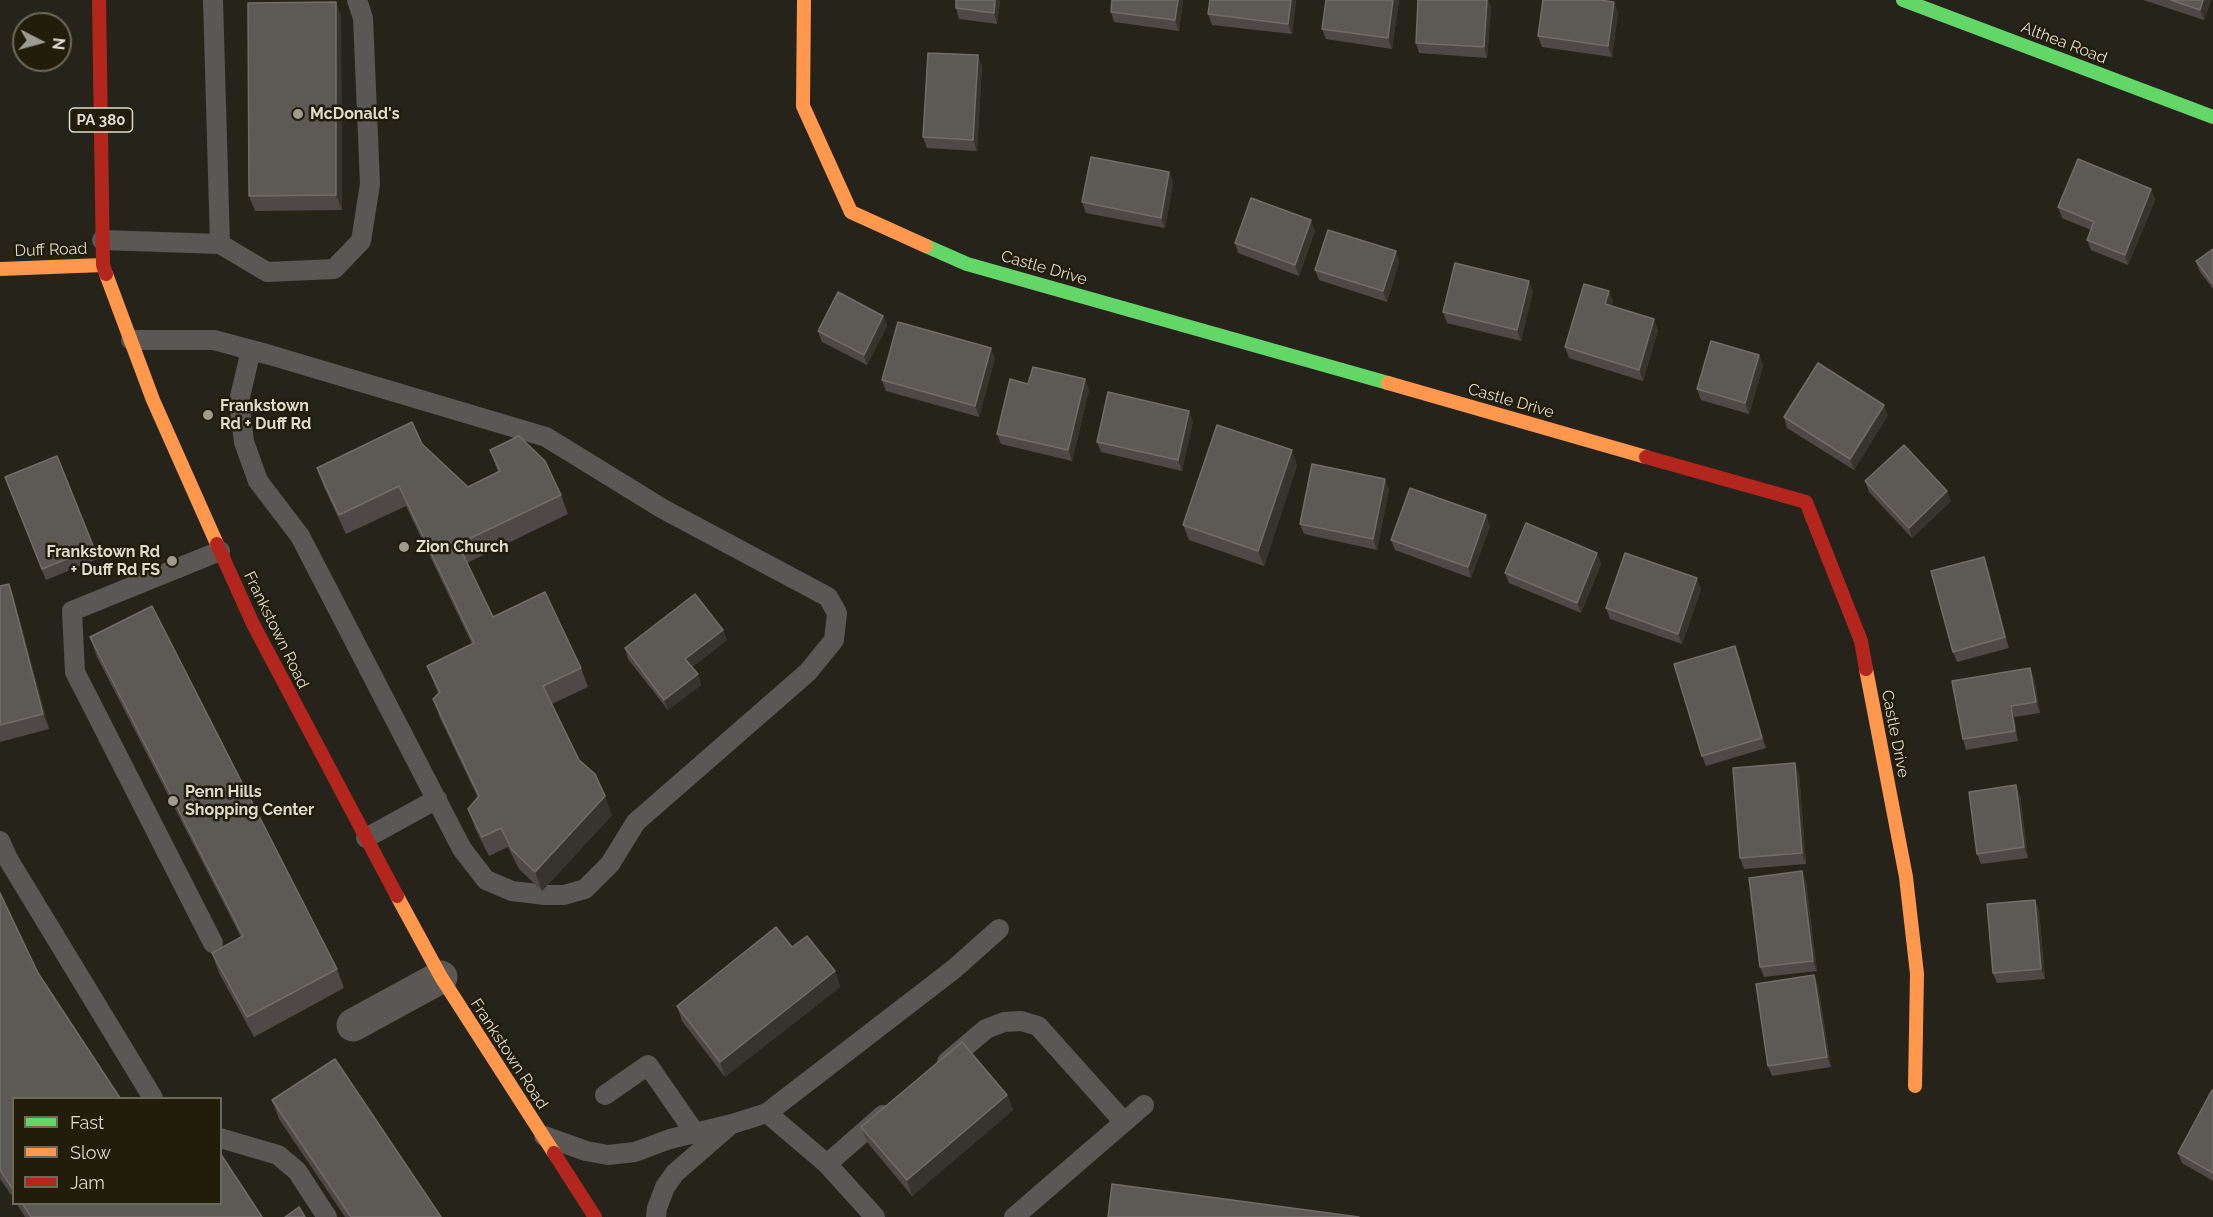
<!DOCTYPE html>
<html>
<head>
<meta charset="utf-8">
<style>
  body { margin:0 }
  #map { position:relative; width:2213px; height:1217px; overflow:hidden; background:#26241a; font-family:Raleway,sans-serif }
  canvas { display:block }
  .legend { position:absolute; left:12px; top:1097px; width:210px; height:108px; box-sizing:border-box; background:#221d0b; border:2px solid #6d6959; margin:0; padding:8px 10px; list-style:none; font-size:18px; color:#dedbcf }
  .legend li { display:flex; align-items:center; gap:12px; height:30px }
  .legend b { width:30px; border:2px solid #6d6959 }
  .north { position:absolute; left:12px; top:12px; width:60px; height:60px; box-sizing:border-box; background:#221d0b; border:2px solid #6d6959; border-radius:50%; rotate:96deg; font-size:16px; font-weight:700; line-height:24px; text-align:center; color:#dedbcf }
  .north::after { content:''; display:block; margin:auto; width:21px; height:27px; background:#9e9b90; clip-path:polygon(50% 0,100% 100%,50% 72%,0 100%) }
</style>
</head>
<body>
<div id="map">
<canvas width="2213" height="1217"></canvas>
<ul class="legend">
<li><b style="height:8px;background:#63d668"></b>Fast</li>
<li><b style="height:8px;background:#ff974d"></b>Slow</li>
<li><b style="height:8px;background:#b3261e"></b>Jam</li>
</ul>
<div class="north">N</div>
</div>
<script>
const ctx = document.querySelector('canvas').getContext('2d');
ctx.lineJoin = 'round';
const toPath = rows => new Path2D(rows.map(r => 'M' + r).join(''));
function strokePath(path, color, width, dash) { ctx.strokeStyle = color; ctx.lineWidth = width; ctx.lineCap = dash ? 'butt' : 'round'; ctx.setLineDash(dash || []); ctx.stroke(path); }
function fill(path, color) { ctx.fillStyle = color; ctx.fill(path, 'evenodd'); }
function drawText(font, color, halo, rows, align = 'center') {
  ctx.font = font + ' Raleway,sans-serif'; ctx.lineWidth = 5; ctx.setLineDash([]); ctx.textBaseline = 'middle'; ctx.strokeStyle = halo; ctx.fillStyle = color; for (const [text, x, y, turn = 0] of rows) {
    ctx.save(); ctx.translate(x, y); ctx.rotate((+turn || 0) * Math.PI / 180); ctx.textAlign = isNaN(turn) ? turn : align; if (halo) ctx.strokeText(text, 0, 0); ctx.fillText(text, 0, 0); ctx.restore();
  }
}
strokePath(toPath([
  [213,0,220,244,267,272,334,269,361,241,370,184,363,18,357,0],
  [102,240,220,244],
  [131,340,214,340,270,355,546,437,663,509,828,597,837,613,834,640,808,672,636,822,610,864,585,889,564,895,545,895,512,891,486,880,462,849,300,536,258,481,244,442,239,401,251,350],
  [366,838,437,799],
  [0,841,8,859,153,1098],
  [213,943,75,672,72,611,220,551],
  [947,1062,986,1029,1004,1022,1021,1021,1038,1026,1124,1122],
  [605,1095,648,1065,695,1133],
  [767,1113,827,1164,875,1217],
  [544,1136,586,1151,608,1155,635,1152,670,1139,732,1124,767,1113,954,969,999,929],
  [220,1138,278,1155,297,1171,327,1217],
  [827,1164,883,1115],
  [656,1217,657,1208,665,1187,675,1173,729,1126],
  [1014,1217,1144,1105]
]), '#5a5755', 20);
strokePath(toPath([
  [353,1025,441,977]
]), '#5a5755', 33);
strokePath(toPath([
  [1903,0,2213,117],
  [926,246,967,264,1388,383]
]), '#63d668', 14);
strokePath(toPath([
  [804,0,803,106,851,212,926,246],
  [0,269,103,265],
  [106,274,153,400,217,544],
  [1388,383,1646,457],
  [1866,669,1906,877,1917,974,1915,1086],
  [397,896,441,977,554,1153]
]), '#ff974d', 14);
strokePath(toPath([
  [99,0,103,265,106,274],
  [1646,457,1806,502,1861,641,1866,669],
  [217,544,253,624,397,896],
  [554,1153,595,1217]
]), '#b3261e', 14);
fill(toPath([
  [1000,0,997,24,959,19,956,8],
  [1112,0,1183,0,1179,31,1114,22,1111,12],
  [1296,0,1292,34,1212,25,1208,14],
  [1399,0,1392,49,1326,39,1322,29],
  [1418,0,1488,0,1491,7,1487,58,1419,53,1416,43],
  [2143,0,2211,0,2204,20],
  [336,2,341,17,342,210,255,211,249,196],
  [1618,12,1612,57,1542,47,1538,36],
  [982,66,977,151,927,148,923,137],
  [1169,172,1173,183,1165,228,1086,213,1082,202],
  [2151,189,2155,200,2128,265,2091,250,2087,240,2091,230,2062,218,2058,207],
  [1315,230,1299,276,1238,253,1235,243],
  [2213,249,2213,289,2200,272,2196,261],
  [1399,262,1387,302,1319,280,1315,270],
  [1533,291,1521,341,1447,323,1443,312],
  [1609,291,1613,302,1611,306,1658,330,1643,381,1569,358,1565,347],
  [883,316,887,326,867,365,822,342,818,331],
  [1759,355,1763,366,1749,414,1701,400,1697,389],
  [995,358,979,417,886,391,882,380],
  [1085,379,1089,390,1072,461,1001,444,997,434],
  [1888,415,1854,470,1787,428,1784,417],
  [1193,421,1182,471,1101,452,1097,442],
  [422,444,468,487,498,472,490,450,561,495,568,514,467,563,493,617,581,668,588,687,552,704,579,760,612,815,542,891,519,869,508,847,489,856,475,828,468,809,478,798,440,718,433,699,438,693,427,666,472,644,406,506,346,534,324,487,317,468],
  [57,456,97,559,46,580,5,477],
  [1297,465,1264,566,1189,540,1183,525],
  [1865,481,1951,501,1912,538,1869,492],
  [1389,489,1377,550,1304,534,1300,524],
  [1490,526,1471,578,1395,550,1391,540],
  [1597,553,1601,564,1581,613,1509,583,1505,573],
  [1988,568,2009,648,1957,662,1953,652],
  [9,584,14,599,49,729,0,742,0,586],
  [1701,589,1682,644,1610,619,1606,608],
  [723,630,727,640,692,667,698,674,701,685,668,710,628,659,625,648],
  [90,637,337,969,344,988,254,1037,219,973,212,953,241,937,97,657],
  [1739,657,1766,748,1706,766,1702,756],
  [2034,678,2040,713,2014,717,2018,741,1966,750,1963,739],
  [1799,773,1806,864,1744,869,1740,858],
  [2020,795,2028,858,1981,864,1977,854],
  [1806,882,1817,971,1764,977,1760,967],
  [0,893,38,973,14,1098,14,1199,0,1179],
  [2035,900,2039,911,2045,979,1997,983,1993,973],
  [792,947,835,971,840,987,725,1077,682,1021,677,1006],
  [1814,975,1818,986,1831,1067,1772,1076,1768,1066],
  [2213,1091,2213,1181,2182,1163,2178,1153],
  [1007,1095,1013,1110,912,1196,867,1142,861,1127],
  [272,1100,441,1217,345,1217,279,1119],
  [16,1203,220,1203,262,1217,25,1217]
]), '#4e4946');
fill(toPath([
  [995,0,1000,0,997,24,994,13],
  [1178,0,1183,0,1179,31,1175,20],
  [1291,0,1296,0,1292,34,1288,24],
  [1393,0,1399,0,1392,49,1388,38],
  [1487,0,1488,0,1491,7,1487,58,1484,47],
  [2203,0,2211,0,2204,20,2200,10],
  [336,2,341,17,342,210,336,195],
  [1614,2,1618,12,1612,57,1608,46],
  [978,55,982,66,977,151,973,140],
  [1169,172,1173,183,1165,228,1161,218],
  [2151,189,2155,200,2128,265,2125,255],
  [1311,220,1315,230,1299,276,1295,265],
  [1396,251,1399,262,1387,302,1383,291],
  [1529,281,1533,291,1521,341,1517,330],
  [1609,291,1613,302,1609,315,1605,304],
  [883,316,887,326,867,365,864,355],
  [1654,319,1658,330,1643,381,1639,370],
  [991,348,995,358,979,417,975,406],
  [1759,355,1763,366,1749,414,1745,403],
  [1085,379,1089,390,1072,461,1068,450],
  [1884,405,1888,415,1854,470,1850,459],
  [1189,411,1193,421,1182,471,1178,460],
  [1292,450,1297,465,1264,566,1258,551],
  [1385,479,1389,489,1377,550,1373,539],
  [1947,491,1951,501,1912,538,1909,528],
  [1486,515,1490,526,1471,578,1468,567],
  [1597,553,1601,564,1581,613,1577,603],
  [1984,557,1988,568,2009,648,2005,637],
  [1697,578,1701,589,1682,644,1678,634],
  [9,584,14,599,49,729,43,714],
  [723,630,727,640,689,669,685,659],
  [1735,646,1739,657,1766,748,1762,738],
  [2030,668,2034,678,2040,713,2036,702],
  [698,674,701,685,668,710,664,700],
  [2011,706,2014,717,2018,741,2015,731],
  [1795,763,1799,773,1806,864,1802,853],
  [2016,785,2020,795,2028,858,2024,847],
  [605,796,612,815,542,891,535,872],
  [1802,871,1806,882,1817,971,1813,961],
  [2035,900,2039,911,2045,979,2041,969],
  [835,971,840,987,725,1077,720,1062],
  [1814,975,1818,986,1831,1067,1827,1057],
  [1007,1095,1013,1110,912,1196,907,1180]
]), '#37342e');
const building = toPath([
  [956,0,995,0,994,13,956,8,956,0],
  [1112,0,1178,0,1175,20,1111,12,1112,0],
  [1210,0,1291,0,1288,24,1208,14,1210,0],
  [1326,0,1393,0,1388,38,1322,29,1326,0],
  [1418,0,1487,0,1484,47,1416,43,1418,0],
  [1543,0,1600,0,1614,2,1608,46,1538,36,1543,0],
  [2171,0,2203,0,2200,10,2171,0],
  [336,2,336,195,249,196,248,3,336,2],
  [928,53,978,55,973,140,923,137,928,53],
  [1091,157,1169,172,1161,218,1082,202,1091,157],
  [2078,159,2151,189,2125,255,2087,240,2094,222,2058,207,2078,159],
  [1251,198,1311,220,1295,265,1235,243,1251,198],
  [1328,230,1396,251,1383,291,1315,270,1328,230],
  [2213,249,2213,284,2196,261,2213,249],
  [1455,263,1529,281,1517,330,1443,312,1455,263],
  [1584,284,1609,291,1605,304,1654,319,1639,370,1565,347,1584,284],
  [838,292,883,316,864,355,818,331,838,292],
  [898,322,991,348,975,406,882,380,898,322],
  [1711,341,1759,355,1745,403,1697,389,1711,341],
  [1818,363,1884,405,1850,459,1784,417,1818,363],
  [1033,367,1085,379,1068,450,997,434,1010,379,1028,384,1033,367],
  [1108,392,1189,411,1178,460,1097,442,1108,392],
  [412,422,422,444,468,487,500,471,490,450,519,436,545,461,561,495,458,544,493,617,545,592,581,668,543,686,579,760,595,774,605,796,535,872,512,850,501,828,482,837,468,809,479,796,433,699,440,692,427,666,474,643,399,486,339,515,317,468,412,422],
  [1217,425,1292,450,1258,551,1183,525,1217,425],
  [1904,445,1947,491,1909,528,1865,481,1904,445],
  [57,456,94,548,42,569,5,477,57,456],
  [1312,464,1385,479,1373,539,1300,524,1312,464],
  [1410,488,1486,515,1468,567,1391,540,1410,488],
  [1526,523,1597,553,1577,603,1505,573,1526,523],
  [1625,553,1697,578,1678,634,1606,608,1625,553],
  [1984,557,2005,637,1953,652,1931,571,1984,557],
  [9,584,43,714,0,725,0,586,9,584],
  [695,594,723,630,685,659,698,674,664,700,625,648,695,594],
  [152,606,337,969,247,1017,212,953,243,936,90,637,152,606],
  [1735,646,1762,738,1702,756,1674,664,1735,646],
  [2030,668,2036,702,2011,706,2015,731,1963,739,1952,681,2030,668],
  [1795,763,1802,853,1740,858,1733,768,1795,763],
  [2016,785,2024,847,1977,854,1969,792,2016,785],
  [1802,871,1813,961,1760,967,1749,878,1802,871],
  [0,893,38,973,120,1098,14,1098,14,1191,0,1170,0,893],
  [2035,900,2041,969,1993,973,1987,904,2035,900],
  [776,927,792,947,807,936,835,971,720,1062,677,1006,776,927],
  [1814,975,1827,1057,1768,1066,1756,984,1814,975],
  [962,1042,1007,1095,907,1180,861,1127,962,1042],
  [335,1059,441,1217,351,1217,272,1100,335,1059],
  [2212,1090,2213,1091,2213,1173,2178,1153,2212,1090],
  [220,1153,262,1217,31,1217,22,1203,220,1203,220,1153],
  [1112,1184,1359,1217,1108,1217,1112,1184],
  [299,1207,305,1217,285,1217,299,1207]
]);
fill(building, '#5d5955');
strokePath(building, '#726d68', 1.5);
for (const [x, y, r, color] of [
  [298,114,6,"#9e9b90"],
  [208,415,6,"#9e9b90"],
  [404,547,6,"#9e9b90"],
  [172,561,6,"#9e9b90"],
  [173,801,6,"#9e9b90"]
]) { const dot = new Path2D(); dot.arc(x, y, r, 0, 2 * Math.PI); ctx.fillStyle = color; ctx.fill(dot); strokePath(dot, '#221d0b', 2); }
for (const [x, y, w] of [
  [101,120,63]
]) { const box = new Path2D(); box.roundRect(x - w / 2, y - 12, w, 24, 4.5); ctx.fillStyle = '#221d0b'; ctx.fill(box); strokePath(box, '#dedbcf', 1.5); }
drawText('bold 15px', '#dedbcf', null, [
  ["PA 380",101,120]
]);
drawText('16px', '#dedbcf', '#221d0b', [
  ["Althea Road",2064,43,21],
  ["Duff Road",51,250,-2],
  ["Castle Drive",1044,268,16],
  ["Castle Drive",1511,401,16],
  ["Frankstown Road",276,630,64],
  ["Castle Drive",1895,734,79],
  ["Frankstown Road",509,1054,57]
]);
drawText('bold 16px', '#dedbcf', '#221d0b', [
  ["McDonald's",310,114],
  ["Frankstown",220,406],
  ["Rd + Duff Rd",220,424],
  ["Zion Church",416,547],
  ["Frankstown Rd",160,552,"right"],
  ["+ Duff Rd FS",160,570,"right"],
  ["Penn Hills",185,792],
  ["Shopping Center",185,810]
], 'left');
</script>
</body>
</html>
